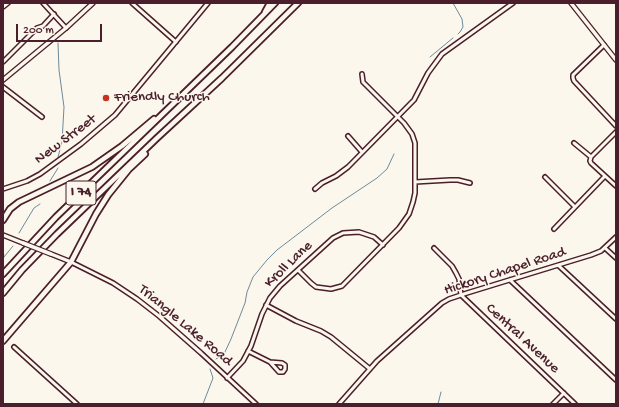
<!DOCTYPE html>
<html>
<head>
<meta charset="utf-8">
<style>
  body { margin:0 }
  #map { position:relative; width:619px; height:407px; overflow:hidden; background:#fbf7ec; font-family:"Gochi Hand",sans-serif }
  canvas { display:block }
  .frame { position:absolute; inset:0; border:4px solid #4a1f2b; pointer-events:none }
  .scale { position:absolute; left:16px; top:24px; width:86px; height:18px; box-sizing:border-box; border:2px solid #4a1f2b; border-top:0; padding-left:5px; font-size:12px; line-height:14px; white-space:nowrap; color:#4a1f2b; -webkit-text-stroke:3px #fbf7ec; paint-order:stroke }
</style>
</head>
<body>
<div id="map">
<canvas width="619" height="407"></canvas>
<div class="frame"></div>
<div class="scale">200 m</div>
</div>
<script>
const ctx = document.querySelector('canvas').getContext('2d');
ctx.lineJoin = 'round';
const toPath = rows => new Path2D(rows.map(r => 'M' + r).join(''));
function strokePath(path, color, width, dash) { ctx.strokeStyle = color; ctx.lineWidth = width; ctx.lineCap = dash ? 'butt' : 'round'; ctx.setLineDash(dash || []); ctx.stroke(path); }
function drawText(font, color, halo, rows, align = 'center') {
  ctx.font = font + ' "Gochi Hand",sans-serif'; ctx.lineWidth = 3; ctx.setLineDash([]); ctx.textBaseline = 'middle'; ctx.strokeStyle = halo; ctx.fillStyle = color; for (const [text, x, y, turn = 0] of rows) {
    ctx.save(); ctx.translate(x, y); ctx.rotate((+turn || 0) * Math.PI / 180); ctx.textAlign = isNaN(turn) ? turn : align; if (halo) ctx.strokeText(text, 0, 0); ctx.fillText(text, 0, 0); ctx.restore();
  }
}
strokePath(toPath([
  [453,3,462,19,463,27,460,32,458,34],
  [430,57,453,38],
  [58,157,62,142,64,107,59,70,58,43],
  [50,181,58,168],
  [19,233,34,208,40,204],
  [3,248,4,257],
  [4,257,13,246],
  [216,359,224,354,231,339,245,303,247,292,253,277,267,260,277,250,332,208,377,178,387,169,394,154],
  [203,404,213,378,210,369],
  [438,404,441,392]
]), '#6e899b', 1);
const minor = toPath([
  [43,3,66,28],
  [132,3,176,42],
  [3,7,8,3],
  [604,45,573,75,573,78,574,81,616,126],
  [3,62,37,28,43,26,54,14],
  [3,87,42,117],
  [348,136,362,152],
  [574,143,591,157,590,161,591,163,616,186],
  [591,157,616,132],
  [545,177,575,207],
  [415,182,450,180,458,180,470,183],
  [3,189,27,181,40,174,81,144,115,115,208,3],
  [315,189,322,183,336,176,348,167,414,100,428,73,442,54,513,3],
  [554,229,605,176],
  [434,248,452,266,456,273,459,279,461,295,575,404],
  [605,248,616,258],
  [71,262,113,283,137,299,159,316,201,353,256,404],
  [559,266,616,319],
  [298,270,311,283,316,287,331,289,342,286,399,228,409,214,413,202,415,193,415,143,412,134,404,123,363,82,362,74],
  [510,280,616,380],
  [266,305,296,321,321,331,331,337,370,369],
  [14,347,77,404],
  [248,351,270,362,282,363,285,365,285,369,283,372,279,372,270,362],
  [227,378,243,361,251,346,262,314,270,298,280,286,333,238,343,233,359,232,374,237,383,245],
  [339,404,377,361,442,303,449,299,467,293,591,255,601,251,616,237],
  [553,404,564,393]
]);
const major = toPath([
  [571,3,616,60],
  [3,80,66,28,93,3],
  [3,235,23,243],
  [51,254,71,262]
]);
const highway = toPath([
  [265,12,270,3],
  [3,220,10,209,19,202,92,167,122,146,154,119],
  [3,274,56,217,232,47,275,3],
  [3,293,22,270,57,234,157,138,222,78,298,3],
  [3,341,71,262,96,214,108,195,129,169,145,154]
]);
strokePath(minor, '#4a1f2b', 6);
strokePath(major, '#4a1f2b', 6);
strokePath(highway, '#4a1f2b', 8);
strokePath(minor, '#fbf7ec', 3);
strokePath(major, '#fbf7ec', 3.5);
strokePath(highway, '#fbf7ec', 4.5);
const majorBridge = toPath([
  [23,243,51,254]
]);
strokePath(majorBridge, '#4a1f2b', 6, []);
strokePath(majorBridge, '#fbf7ec', 3.5);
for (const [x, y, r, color] of [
  [106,98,4,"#c8321e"]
]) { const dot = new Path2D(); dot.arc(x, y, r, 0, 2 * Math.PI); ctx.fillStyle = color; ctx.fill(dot); strokePath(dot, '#fbf7ec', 1.5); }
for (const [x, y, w] of [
  [81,193,30]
]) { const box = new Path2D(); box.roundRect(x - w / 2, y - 12, w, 24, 3); ctx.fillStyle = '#fbf7ec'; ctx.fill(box); strokePath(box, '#4a1f2b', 1); }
drawText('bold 14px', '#4a1f2b', null, [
  ["I 74",81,193]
]);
drawText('15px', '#4a1f2b', '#fbf7ec', [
  ["Friendly Church",114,98]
], 'left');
drawText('15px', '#4a1f2b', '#fbf7ec', [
  ["New Street",66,140,-37],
  ["Kroll Lane",289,265,-44],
  ["Hickory Chapel Road",505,272,-18],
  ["Triangle Lake Road",185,326,40],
  ["Central Avenue",522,339,43]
]);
</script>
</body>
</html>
